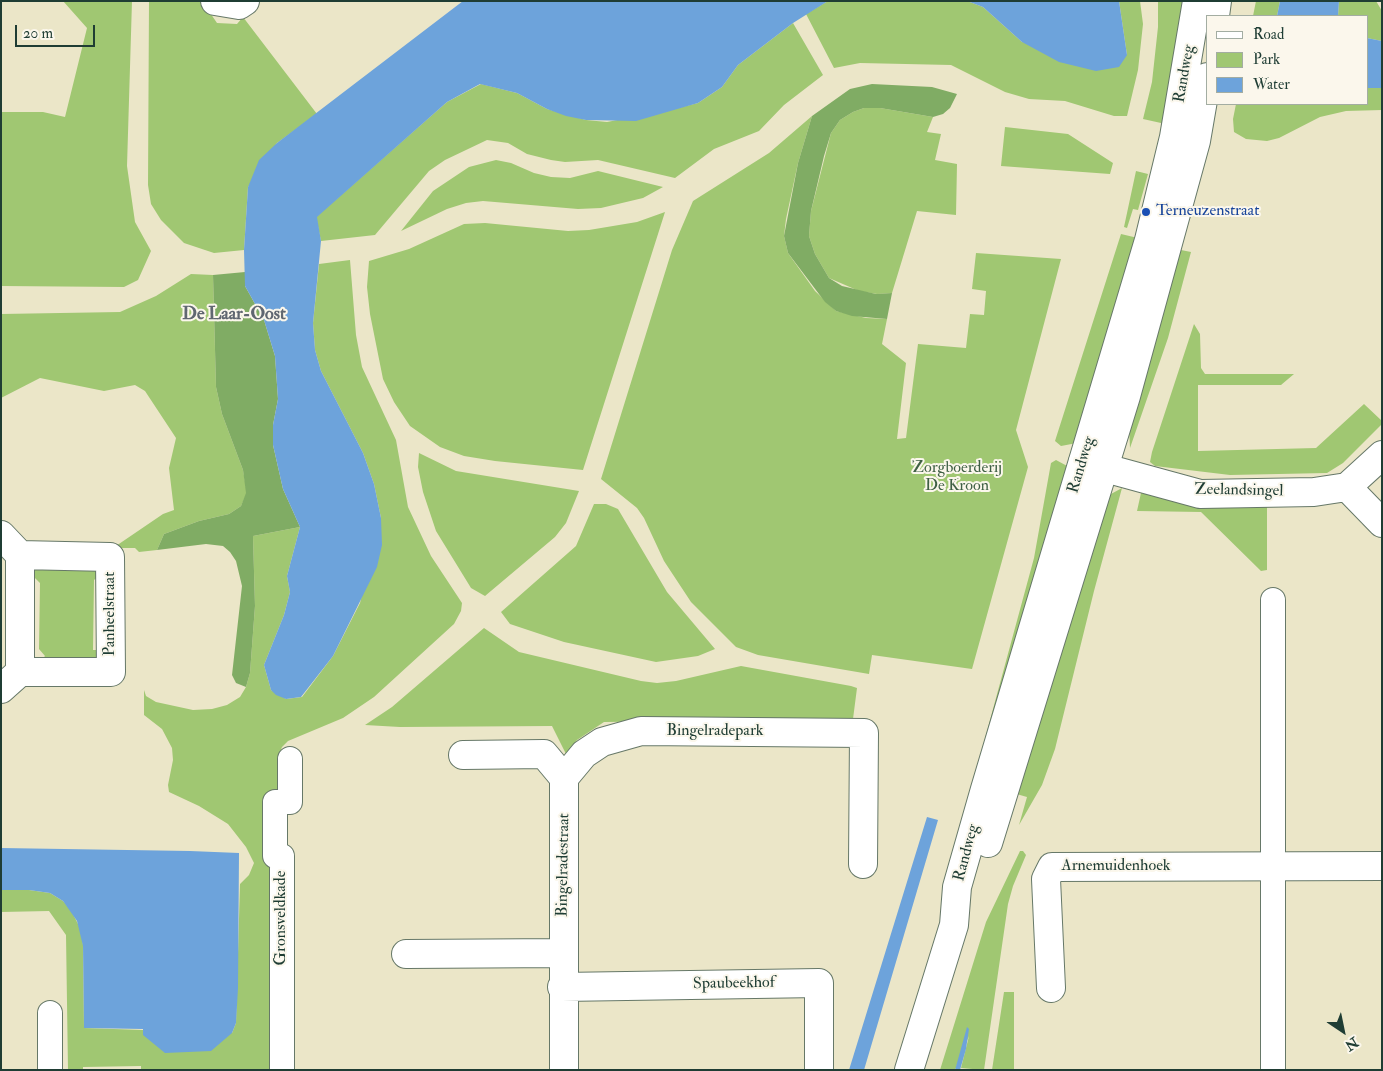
<!DOCTYPE html>
<html>
<head>
<meta charset="utf-8">
<style>
  body { margin:0 }
  #map { position:relative; width:1383px; height:1071px; overflow:hidden; background:#ebe6c8; font-family:"IM FELL Double Pica",serif }
  canvas { display:block }
  .frame { position:absolute; inset:0; border:2px solid #1f3d34; pointer-events:none }
  .legend { position:absolute; left:1206px; top:15px; width:162px; height:90px; box-sizing:border-box; background:#fbf7ec; border:1px solid #a3ada2; margin:0; padding:6px 9px; list-style:none; font-size:15px; color:#1f3d34 }
  .legend li { display:flex; align-items:center; gap:10px; height:25px }
  .legend b { width:25px; border:1px solid #a3ada2 }
  .north { position:absolute; left:1318px; top:1006px; width:50px; height:50px; -webkit-text-stroke:4px #fbf7ec; paint-order:stroke; rotate:146deg; font-size:14px; font-weight:700; line-height:20px; text-align:center; color:#1f3d34 }
  .north::after { content:''; display:block; margin:auto; width:18px; height:22px; background:#1f3d34; clip-path:polygon(50% 0,100% 100%,50% 72%,0 100%) }
  .scale { position:absolute; left:15px; top:25px; width:80px; height:22px; box-sizing:border-box; border:2px solid #1f3d34; border-top:0; padding-left:6px; font-size:15px; line-height:18px; white-space:nowrap; color:#1f3d34; -webkit-text-stroke:4px #fbf7ec; paint-order:stroke }
</style>
</head>
<body>
<div id="map">
<canvas width="1383" height="1071"></canvas>
<div class="frame"></div>
<ul class="legend">
<li><b style="height:6px;background:#fff"></b>Road</li>
<li><b style="height:14px;background:#a0c772"></b>Park</li>
<li><b style="height:14px;background:#6da3db"></b>Water</li>
</ul>
<div class="north">N</div>
<div class="scale">20 m</div>
</div>
<script>
const ctx = document.querySelector('canvas').getContext('2d');
ctx.lineJoin = 'round';
function fill(path, color) { ctx.fillStyle = color; ctx.fill(path, 'evenodd'); }
const toPath = rows => new Path2D(rows.map(r => 'M' + r).join(''));
function strokePath(path, color, width, dash) { ctx.strokeStyle = color; ctx.lineWidth = width; ctx.lineCap = dash ? 'butt' : 'round'; ctx.setLineDash(dash || []); ctx.stroke(path); }
function drawText(font, color, halo, rows, align = 'center') {
  ctx.font = font + ' "IM FELL Double Pica",serif'; ctx.lineWidth = 4; ctx.setLineDash([]); ctx.textBaseline = 'middle'; ctx.strokeStyle = halo; ctx.fillStyle = color; for (const [text, x, y, turn = 0] of rows) {
    ctx.save(); ctx.translate(x, y); ctx.rotate((+turn || 0) * Math.PI / 180); ctx.textAlign = isNaN(turn) ? turn : align; if (halo) ctx.strokeText(text, 0, 0); ctx.fillText(text, 0, 0); ctx.restore();
  }
}
fill(toPath([
  [63,1,132,1,127,166,135,222,151,251,138,280,124,287,1,286,1,112,43,112,65,117,87,28],
  [149,1,202,1,217,23,237,24,243,17,317,114,277,143,248,187,244,250,214,253,184,243,161,220,151,204,148,185],
  [828,1,967,1,983,7,1022,42,1127,55,1119,1,1140,1,1143,24,1138,70,1127,116,1114,116,1065,101,1029,99,1005,92,951,65,860,63,834,68,806,14],
  [1158,1,1189,1,1170,125,1143,119,1152,82,1158,27],
  [1256,1,1280,1,1277,16,1253,16],
  [1339,1,1376,1,1382,11,1382,41,1367,38,1367,16,1338,16],
  [793,23,823,75,784,105,759,131,714,149,675,178,598,160,565,162,551,160,527,154,508,143,487,140,445,160,429,171,375,235,321,241,316,217,447,102,481,84,517,93,547,109,586,120,607,122,674,109,698,103,722,87,738,65],
  [1367,88,1382,88,1382,110,1346,111,1320,117,1279,138,1267,141,1246,139,1234,132,1233,119,1236,104,1367,104],
  [864,108,880,108,933,117,927,132,941,134,935,160,957,164,956,215,917,211,892,293,877,294,859,291,829,278,815,254,809,236,811,211,831,133,840,120,853,112],
  [812,116,798,163,786,219,784,236,788,253,815,291,836,311,866,318,887,319,882,344,906,363,897,439,906,438,918,344,966,348,970,314,984,315,986,291,972,289,976,253,1061,259,1016,430,1028,467,972,669,872,655,869,674,758,655,736,647,691,602,664,561,644,518,637,508,601,479,672,250,693,201,769,153],
  [1005,127,1068,134,1113,163,1110,174,1001,166],
  [496,160,511,163,534,173,551,177,570,178,598,171,663,187,643,198,601,208,578,209,483,201,466,203,447,209,401,231,433,191,469,167],
  [1136,171,1148,174,1138,210,1133,209,1127,228,1124,227],
  [665,212,583,470,495,461,464,456,440,447,410,426,394,402,383,379,370,314,367,287,369,261,409,249,464,224,485,223,568,231,589,230,637,222],
  [1121,234,1142,239,1082,442,1061,446,1055,441],
  [1176,249,1191,252,1168,338,1130,448,1129,428],
  [350,260,356,335,362,367,396,440,408,507,431,556,462,603,461,611,454,624,374,697,343,718,288,741,282,747,279,755,277,1061,274,1070,141,1070,141,1066,83,1067,83,1070,68,1070,66,935,49,911,1,912,1,890,29,890,50,893,63,901,71,910,81,930,83,945,84,1028,232,1033,236,1023,240,884,249,875,254,863,246,847,228,824,199,806,169,792,168,785,173,760,172,748,162,729,144,715,144,690,146,696,156,702,193,710,212,709,227,705,240,697,246,687,250,673,255,606,253,536,300,527,287,576,290,592,284,615,264,665,271,690,286,699,302,697,333,656,360,603,381,518,374,484,363,453,321,371,315,350,313,323,319,264],
  [191,274,213,275,216,387,222,414,243,470,247,493,241,506,229,514,199,521,164,534,157,550,139,552,135,548,113,548,163,514,174,510,169,468,176,438,145,391,135,385,104,391,40,378,1,398,1,314,120,312,156,296],
  [1194,324,1200,334,1201,368,1205,374,1294,374,1281,385,1198,385,1198,451,1316,448,1364,404,1382,421,1382,424,1343,463,1327,473,1230,475,1155,466,1150,462,1152,452],
  [419,453,456,471,579,491,566,523,555,537,485,596,471,588,436,531,423,492,418,467],
  [1056,460,1069,467,974,779,1034,558,1051,463],
  [1122,488,1094,591,1055,749,1042,785,1019,825,1027,797,1013,793,1099,508,1111,494],
  [1141,493,1202,506,1267,506,1267,570,1261,571,1201,512,1137,511],
  [594,504,606,504,618,509,667,592,715,649,698,656,656,662,564,642,510,624,501,612,576,546],
  [38,566,94,566,102,573,94,580,93,650,99,650,100,657,93,665,38,664,45,656,39,649,40,583,31,574],
  [484,628,519,652,641,681,657,683,676,681,741,666,851,686,857,688,853,719,604,722,577,740,566,754,552,726,400,727,365,725,392,707],
  [1020,851,1023,851,1026,855,1013,886,1008,904,984,1070,961,1068,969,1036,955,1070,940,1070,986,922],
  [1004,992,1014,992,1014,1070,992,1070]
]), '#a0c772');
fill(toPath([
  [872,84,932,87,957,94,950,108,943,114,933,117,880,108,864,108,853,112,840,120,831,133,824,156,811,211,809,236,815,254,829,278,842,286,876,294,892,293,887,319,852,316,836,311,825,302,788,253,784,236,798,163,812,116,850,89],
  [245,272,245,286,264,320,275,356,278,399,273,425,273,445,283,489,300,527,253,536,255,606,250,673,246,687,236,683,232,675,242,586,236,561,230,552,223,546,206,544,157,550,164,534,199,521,229,514,241,506,246,493,243,470,222,414,216,387,213,275]
]), '#80ac64');
fill(toPath([
  [463,1,828,1,793,23,738,65,722,87,698,103,636,121,586,120,566,116,547,109,517,93,480,84,447,102,317,217,321,241,313,323,315,350,321,371,363,453,374,484,381,518,382,545,377,567,333,656,301,697,286,699,276,695,271,690,264,665,284,615,290,592,287,576,300,527,283,489,273,445,273,425,278,399,275,356,264,320,245,286,244,250,248,187,259,160,277,143],
  [967,1,1119,1,1127,55,1119,67,1096,71,1059,62,1022,42,983,7],
  [1280,1,1339,1,1338,16,1277,16],
  [1367,38,1382,41,1382,88,1367,88],
  [927,817,938,820,864,1070,849,1070],
  [1,848,190,851,239,853,238,988,236,1023,232,1033,211,1051,165,1053,143,1035,143,1029,84,1028,83,946,77,921,63,901,50,893,29,890,1,890],
  [967,1027,969,1029,966,1049,960,1070,955,1070]
]), '#6da3db');
const pedestrian = toPath([
  [50,1013,50,1070],
  [282,1070,282,856,275,856,275,802,290,802,290,759],
  [1273,1070,1273,600]
]);
const minor = toPath([
  [215,1,239,5,245,1],
  [1083,462,1200,494,1314,492,1347,487],
  [1347,487,1382,523],
  [1347,487,1382,455],
  [1,535,20,555],
  [1,689,20,672,111,672,110,557,20,555,20,672],
  [463,755,544,754,564,778,584,754,602,742,641,731,864,733,863,864],
  [406,954,563,953],
  [562,987,819,983,819,1070],
  [1051,988,1046,879,1052,867,1382,866],
  [564,1070,564,778]
]);
const tertiary = toPath([
  [1215,16,1217,1],
  [988,843,1126,396,1196,141,1207,77],
  [909,1070,954,925,957,887,985,789,1149,240,1174,137,1197,1]
]);
strokePath(pedestrian, '#667868', 26);
strokePath(minor, '#667868', 30);
strokePath(tertiary, '#667868', 30);
strokePath(pedestrian, '#fff', 24);
strokePath(minor, '#fff', 28);
strokePath(tertiary, '#fff', 28);
for (const [x, y, r, color] of [
  [1146,212,5,"#1a4fb4"]
]) { const dot = new Path2D(); dot.arc(x, y, r, 0, 2 * Math.PI); ctx.fillStyle = color; ctx.fill(dot); strokePath(dot, '#fbf7ec', 2); }
drawText('16px', '#1f3d34', '#fbf7ec', [
  ["Randweg",1185,74,-80],
  ["Randweg",1082,465,-73],
  ["Zeelandsingel",1239,491,1],
  ["Panheelstraat",111,614,-90],
  ["Bingelradepark",715,732],
  ["Randweg",967,853,-75],
  ["Bingelradestraat",564,865,-89],
  ["Arnemuidenhoek",1116,867],
  ["Gronsveldkade",282,918,-90],
  ["Spaubeekhof",734,984,-1]
]);
drawText('16px', '#164399', '#fbf7ec', [
  ["Terneuzenstraat",1156,212]
], 'left');
drawText('16px', '#3f6044', '#fbf7ec', [
  ["Zorgboerderij",957,469],
  ["De Kroon",957,487]
]);
drawText('bold 18px', '#606771', '#fbf7ec', [
  ["De Laar-Oost",234,315]
]);
</script>
</body>
</html>
